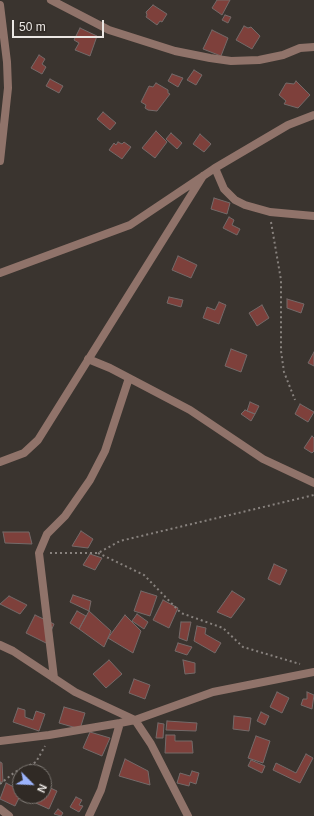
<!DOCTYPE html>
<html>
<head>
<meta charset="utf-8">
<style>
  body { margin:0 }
  #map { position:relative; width:314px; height:816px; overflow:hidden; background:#3a342f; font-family:Arial,sans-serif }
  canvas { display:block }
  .north { position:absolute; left:12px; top:764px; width:40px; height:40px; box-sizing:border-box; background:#302a25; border:1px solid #7b7671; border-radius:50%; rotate:114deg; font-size:11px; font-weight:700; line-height:16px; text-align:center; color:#ebe7e4 }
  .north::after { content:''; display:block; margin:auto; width:14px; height:18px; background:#9cb4fd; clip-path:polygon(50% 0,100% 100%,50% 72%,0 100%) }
  .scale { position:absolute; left:12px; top:20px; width:92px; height:18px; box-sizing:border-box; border:2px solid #ebe7e4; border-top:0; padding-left:5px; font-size:12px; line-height:14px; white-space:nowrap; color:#ebe7e4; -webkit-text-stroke:3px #302a25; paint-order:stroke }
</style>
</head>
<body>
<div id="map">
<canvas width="314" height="816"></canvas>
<div class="north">N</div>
<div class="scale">50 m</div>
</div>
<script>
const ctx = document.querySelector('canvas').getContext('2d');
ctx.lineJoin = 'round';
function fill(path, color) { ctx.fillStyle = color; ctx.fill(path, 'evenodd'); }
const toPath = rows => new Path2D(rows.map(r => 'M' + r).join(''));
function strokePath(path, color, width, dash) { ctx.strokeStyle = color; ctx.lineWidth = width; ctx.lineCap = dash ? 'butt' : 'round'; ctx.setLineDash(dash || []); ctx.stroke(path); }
const building = toPath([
  [217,0,230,0,222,15,212,8,217,0],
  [153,5,167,14,162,22,160,21,157,25,146,17,147,15,146,12,153,5],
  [225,15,231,17,228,23,222,20,225,15],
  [244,26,248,28,251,27,260,36,252,49,236,40,244,26],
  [80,28,97,36,90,56,75,50,79,43,74,40,80,28],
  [212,30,228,38,221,56,203,49,212,30],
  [39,55,45,59,42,64,46,67,42,74,31,68,39,55],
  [194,70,202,75,196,85,187,80,194,70],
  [172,74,183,78,178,87,168,81,172,74],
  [50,79,63,86,59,93,46,86,50,79],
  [296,81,310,95,298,108,284,104,286,101,279,95,286,83,294,84,296,81],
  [156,83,168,90,168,93,170,94,157,111,148,110,145,108,146,105,141,102,149,86,153,87,156,83],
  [103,112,116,123,110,130,97,119,103,112],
  [156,131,167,142,155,158,142,148,156,131],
  [171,133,182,143,177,149,166,139,171,133],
  [200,134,211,144,204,152,193,144,200,134],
  [118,142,122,144,124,142,131,147,122,159,109,150,114,143,116,145,118,142],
  [214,198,230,203,227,214,211,209,214,198],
  [229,217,234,220,232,225,240,229,237,235,223,228,229,217],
  [178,256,197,265,191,278,172,270,178,256],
  [169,297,183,300,181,307,167,303,169,297],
  [287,299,304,304,301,313,287,308,287,299],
  [219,302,226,305,219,324,203,318,207,307,215,310,219,302],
  [262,305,269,318,257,326,249,313,262,305],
  [231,349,247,355,241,372,225,366,231,349],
  [314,352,314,366,308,363,314,352],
  [250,402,259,406,255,414,247,411,250,402],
  [300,404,314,412,308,422,295,414,300,404],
  [245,410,255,414,251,421,241,414,245,410],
  [312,436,314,438,314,451,312,453,304,448,312,436],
  [81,531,93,539,88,548,72,546,81,531],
  [3,532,29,532,32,544,5,543,3,532],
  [90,554,102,558,95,570,83,565,90,554],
  [274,564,287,570,280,585,268,579,274,564],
  [141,591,157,596,150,616,134,611,141,591],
  [232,591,245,599,231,618,217,612,232,591],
  [73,595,91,601,89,611,70,602,73,595],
  [9,596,27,605,20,614,0,604,9,596],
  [163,600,178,608,169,628,153,620,163,600],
  [77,611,86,616,79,629,70,623,77,611],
  [89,611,111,631,104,647,79,629,89,611],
  [137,614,148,622,144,629,132,621,137,614],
  [35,615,54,624,46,643,26,633,35,615],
  [125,615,141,631,133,653,108,638,125,615],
  [181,622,191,622,187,641,179,638,181,622],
  [197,626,206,628,205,634,221,643,215,653,194,641,197,626],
  [178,643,192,647,187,655,175,651,178,643],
  [109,660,122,674,106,688,93,674,109,660],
  [183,660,195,663,195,673,185,674,183,660],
  [134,679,150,685,145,699,129,693,134,679],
  [277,692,289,698,282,713,270,707,277,692],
  [307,692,314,695,312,709,301,705,303,699,307,699,307,692],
  [64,707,85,713,80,729,59,723,64,707],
  [18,708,25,710,25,717,33,720,36,711,45,714,39,731,13,722,18,708],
  [261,712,269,716,265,725,257,721,261,712],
  [234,716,251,718,249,731,233,729,234,716],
  [167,721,197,723,196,731,166,730,167,721],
  [158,723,164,724,163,738,156,738,158,723],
  [90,732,110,738,102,756,83,748,90,732],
  [166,735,175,735,175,741,192,741,193,753,165,753,166,735],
  [256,736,270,741,263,763,248,758,256,736],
  [306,754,313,758,300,783,273,770,276,763,296,773,306,754],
  [125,759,148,771,150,785,119,776,125,759],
  [251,760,265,766,262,773,248,766,251,760],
  [0,762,2,763,3,782,0,782,0,762],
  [192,771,199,773,196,784,190,782,189,786,177,783,180,773,190,776,192,771],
  [6,783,20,790,20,796,15,806,0,799,6,783],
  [44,785,57,791,49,809,29,800,32,796,44,796,44,785],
  [76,797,82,800,79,805,83,806,79,812,70,807,76,797],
  [58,809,63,813,61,816,54,814,58,809]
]);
fill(building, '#7e403b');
strokePath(building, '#746a69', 1);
strokePath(toPath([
  [271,222,281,280,281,351,284,372,295,400],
  [50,553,98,553,120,541,314,495],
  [98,553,144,575,181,613,223,628,243,647,300,664],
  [0,784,15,772,36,762,45,746]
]), '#88827e', 2, [2, 3]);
strokePath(toPath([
  [51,0,109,30,175,51,210,58,231,61,259,60,283,55,300,48,314,47],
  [0,5,7,62,8,88,0,161],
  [215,168,224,189,235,200,245,205,270,212,314,216],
  [0,273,130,225,215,168,288,125,314,115],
  [88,359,110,368,190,410,263,459,314,483],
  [0,462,24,453,38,440,203,176],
  [0,645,13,651,75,692,135,720,151,744,188,816],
  [54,678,39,553,47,534,65,516,90,480,105,451,129,378],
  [0,741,49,735,120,723,135,720,213,692,314,672],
  [0,809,9,816],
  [89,816,101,790,120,723]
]), '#90736a', 8);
</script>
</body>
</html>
